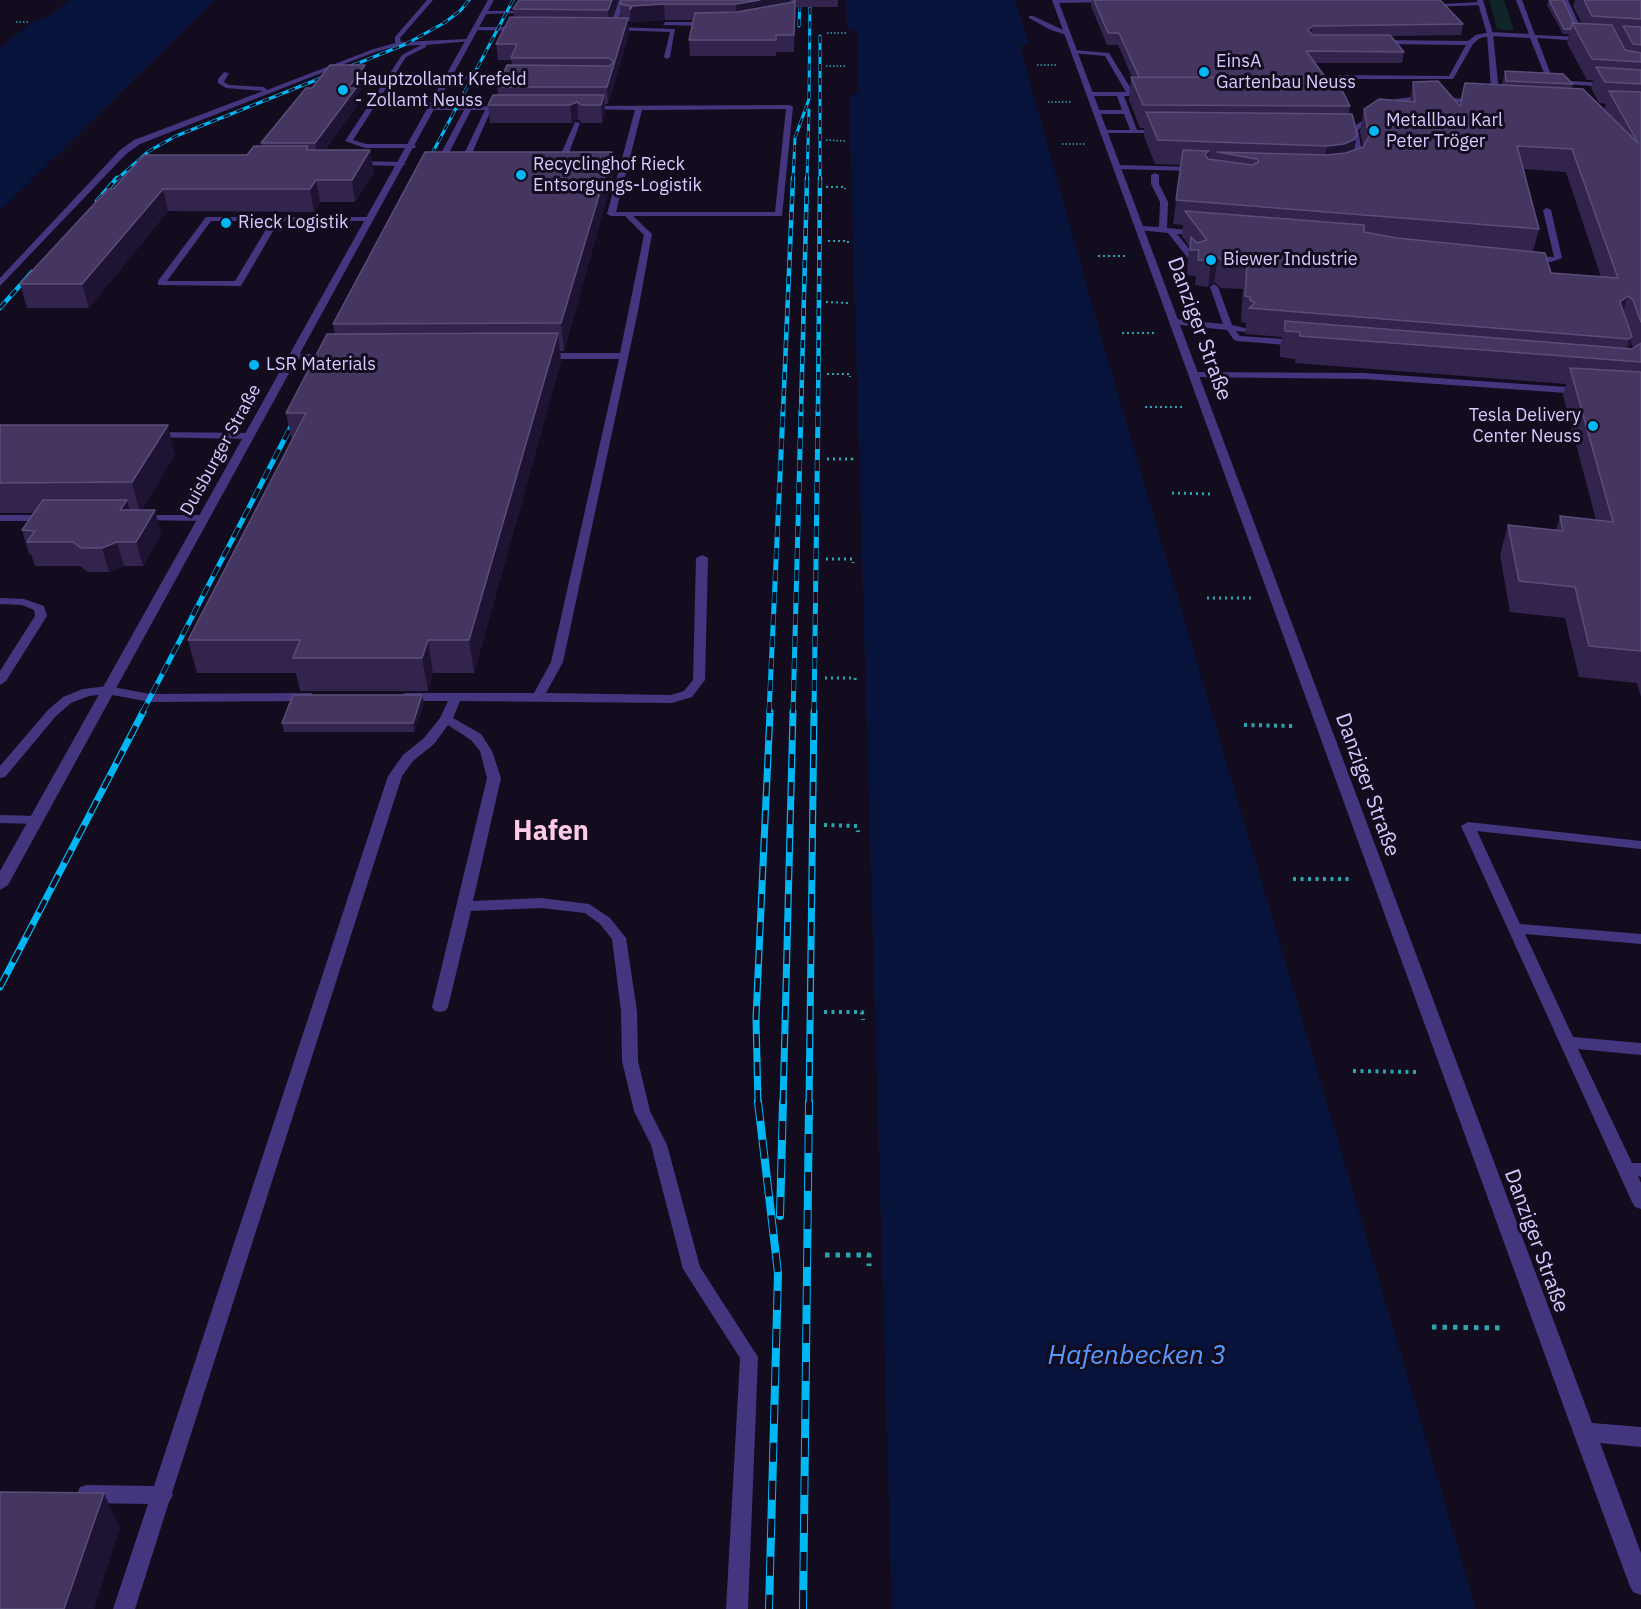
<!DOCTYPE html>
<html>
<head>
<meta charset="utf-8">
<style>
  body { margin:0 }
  canvas { display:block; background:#120c1e }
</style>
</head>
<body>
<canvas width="1641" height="1609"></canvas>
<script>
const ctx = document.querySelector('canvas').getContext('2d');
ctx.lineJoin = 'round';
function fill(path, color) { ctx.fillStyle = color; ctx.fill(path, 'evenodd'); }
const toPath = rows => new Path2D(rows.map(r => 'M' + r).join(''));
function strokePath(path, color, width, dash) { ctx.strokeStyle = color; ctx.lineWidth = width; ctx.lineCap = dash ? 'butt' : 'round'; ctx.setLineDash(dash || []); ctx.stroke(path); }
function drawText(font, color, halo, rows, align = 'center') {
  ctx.font = font + ' "IBM Plex Sans",sans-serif'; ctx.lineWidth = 6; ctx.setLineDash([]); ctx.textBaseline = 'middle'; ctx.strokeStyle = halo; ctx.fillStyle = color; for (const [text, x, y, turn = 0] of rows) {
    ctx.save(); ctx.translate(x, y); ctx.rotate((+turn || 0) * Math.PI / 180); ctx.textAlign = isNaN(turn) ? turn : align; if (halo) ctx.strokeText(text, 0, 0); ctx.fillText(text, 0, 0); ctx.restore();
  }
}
fill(toPath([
  [1489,0,1504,0,1514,31,1497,29]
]), '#0f2528');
fill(toPath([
  [69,0,215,0,0,211,0,48,34,21,49,16],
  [846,0,1015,0,1029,44,1020,46,1099,330,1476,1609,892,1609,849,97,858,92,857,33,847,28]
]), '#08133b');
strokePath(toPath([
  [16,22,29,22],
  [827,33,847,33],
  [1037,65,1056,65],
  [826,66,847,66],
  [1048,102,1071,102],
  [826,140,845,141],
  [1062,144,1085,144]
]), '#2ca4b0', 1.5, [1.5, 2]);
strokePath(toPath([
  [826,187,845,187,845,189],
  [828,241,848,241,848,243],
  [1098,256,1127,256],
  [826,302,848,303,848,305],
  [1122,333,1154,333],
  [827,374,850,374,850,377],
  [1145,407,1183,407]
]), '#2ca4b0', 2, [2, 3]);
strokePath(toPath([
  [827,459,852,459,852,462],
  [1172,493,1213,494],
  [826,559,853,559,853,563],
  [1207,598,1252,598],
  [825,678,855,678,856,683]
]), '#2ca4b0', 3, [2, 4]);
strokePath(toPath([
  [1244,725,1294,726],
  [824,825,857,826,858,832],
  [1293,879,1349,879],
  [824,1012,862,1012,863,1020],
  [1353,1071,1416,1072]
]), '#2ca4b0', 4, [3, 4.5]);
strokePath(toPath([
  [825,1255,869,1255,869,1266],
  [1432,1327,1505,1328]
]), '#2ca4b0', 5, [4.5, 6]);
fill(toPath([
  [427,0,433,0,400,38,401,42,468,39,471,41,426,45,426,47,406,57,353,140,366,144,412,144,416,146,415,148,365,148,345,141,402,55,421,45,398,46,375,52,140,144,126,154,0,286,0,278,120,150,134,140,263,91,226,88,218,83,218,79,224,72,229,73,224,82,229,85,264,87,267,90,371,50,395,43,395,37,427,0],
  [619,0,625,0,618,22,627,24,614,26,611,24,619,0],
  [1056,0,1110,0,1113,2,1054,3,1056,0],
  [1516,0,1522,0,1535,35,1579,37,1562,0,1568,0,1585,37,1588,39,1583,41,1537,38,1553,80,1641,85,1641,89,1548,83,1530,38,1490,36,1480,38,1473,44,1453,79,1334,79,1331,77,1334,75,1449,76,1466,45,1380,44,1377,42,1380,40,1468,41,1476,35,1490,32,1529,34,1516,0],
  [1481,2,1483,5,1426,7,1423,5,1481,2],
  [483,11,517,11,520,13,481,14,483,11],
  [1029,16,1033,16,1070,33,1067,35,1051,30,1029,18,1029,16],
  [665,22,708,22,711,24,708,26,663,25,665,22],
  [475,27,521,27,524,29,521,31,473,30,475,27],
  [612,27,675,29,670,57,667,59,664,57,670,32,610,30,612,27],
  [1074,50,1109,53,1133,92,1151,94,1148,96,1124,96,1137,130,1160,130,1162,131,1162,133,1102,133,1102,131,1104,130,1130,130,1124,114,1096,114,1093,112,1096,110,1122,110,1117,96,1090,96,1087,94,1090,92,1126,92,1105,56,1072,53,1074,50],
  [448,76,518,76,521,78,518,80,446,79,448,76],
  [1411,97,1477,99,1480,101,1477,103,1411,101,1399,102,1390,106,1358,130,1363,158,1358,167,1352,167,1355,158,1350,136,1352,128,1386,104,1396,99,1411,97],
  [587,106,790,105,793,107,782,216,633,216,652,234,638,311,563,662,546,693,671,695,684,691,693,680,696,558,702,555,708,558,705,680,692,697,672,703,460,701,453,718,481,734,492,751,501,778,473,901,541,898,589,904,610,918,626,938,637,1011,638,1061,650,1111,667,1145,700,1267,758,1357,748,1609,726,1609,740,1358,683,1269,651,1145,634,1111,622,1061,621,1011,612,939,600,924,585,913,541,908,471,911,448,1007,445,1011,440,1012,435,1011,432,1007,487,778,480,751,471,740,448,725,434,744,413,761,402,776,172,1493,173,1495,169,1502,135,1609,113,1609,148,1504,87,1503,80,1501,77,1494,80,1487,87,1485,154,1486,388,776,403,755,424,738,440,718,448,701,405,701,399,697,405,693,534,693,551,662,619,359,542,359,537,356,542,353,620,353,644,235,625,216,611,216,607,214,635,110,585,109,587,106],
  [786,109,775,212,616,212,642,110,786,109],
  [430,107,505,106,508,108,491,110,470,158,466,160,462,158,485,110,471,110,448,155,458,155,458,159,443,159,439,157,464,110,432,110,430,107],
  [575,122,580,123,567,158,563,160,549,160,549,156,560,156,575,122],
  [356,161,402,162,406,164,402,166,353,165,352,163,356,161],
  [1117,165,1197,167,1201,169,1197,171,1114,169,1114,165,1117,165],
  [1155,173,1159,175,1159,184,1168,202,1167,228,1199,231,1203,233,1199,235,1177,234,1200,262,1200,266,1194,266,1168,233,1139,230,1135,228,1139,226,1159,227,1160,202,1151,184,1151,175,1155,173],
  [1547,208,1551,210,1562,258,1551,262,1526,260,1525,258,1529,256,1554,257,1543,210,1547,208],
  [206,217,370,217,374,219,370,221,279,221,241,286,158,285,158,281,206,217],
  [211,221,271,221,235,281,167,281,211,221],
  [1214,284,1218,287,1232,325,1249,329,1245,332,1236,331,1240,336,1299,340,1304,343,1299,346,1237,341,1234,340,1227,330,1171,324,1171,320,1174,319,1223,324,1210,287,1214,284],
  [294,354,333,354,338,357,333,360,291,359,289,357,294,354],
  [1193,372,1365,373,1581,388,1586,391,1581,394,1365,379,1190,377,1190,373,1193,372],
  [152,432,249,433,254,436,249,439,148,437,148,433,152,432],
  [0,515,49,515,54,518,49,521,0,521,0,515],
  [140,515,204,515,209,518,204,521,136,520,136,516,140,515],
  [0,598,24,599,44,606,47,616,6,681,0,685,0,671,35,616,34,610,22,605,0,604,0,598],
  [107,686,150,694,311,693,317,697,311,701,150,702,107,694,89,696,71,703,56,716,5,777,0,778,0,766,48,710,63,697,83,689,107,686],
  [0,815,36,816,43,820,36,824,0,823,0,815],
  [1468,822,1641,841,1641,849,1477,831,1520,924,1641,934,1641,944,1525,934,1573,1037,1641,1043,1641,1055,1578,1049,1632,1163,1641,1163,1641,1177,1638,1176,1641,1183,1641,1209,1635,1207,1632,1202,1461,826,1468,822]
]), '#44367e');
fill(toPath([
  [488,0,494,0,8,885,0,890,0,871,488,0],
  [1052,0,1058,0,1592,1423,1641,1427,1641,1447,1600,1443,1641,1553,1641,1595,1633,1592,1629,1584,1573,1432,1052,0],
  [1477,0,1483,0,1493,34,1500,102,1496,104,1492,102,1487,34,1477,0]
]), '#44367e');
const railFar4 = toPath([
  [799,26,800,0],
  [820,36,820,180],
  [425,167,513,0],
  [116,180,149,151,176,136,406,44,444,23,460,11,469,0],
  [793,180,795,138,809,99,810,0],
  [807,180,809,110]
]);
const railFar3 = toPath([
  [97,201,117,178],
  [0,308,32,272],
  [783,412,793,178],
  [801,412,807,178],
  [818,412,820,178]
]);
const railFar2 = toPath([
  [142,713,297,415],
  [769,713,783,411],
  [793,713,801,411],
  [814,713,818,411]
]);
const railFar1 = toPath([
  [0,987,143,712],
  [758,1104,756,1018,770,712],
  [783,1104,793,712],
  [809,1104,814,712]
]);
const rail = toPath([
  [758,1102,778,1273,769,1609],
  [780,1216,783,1102],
  [803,1609,809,1102]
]);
strokePath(railFar4, '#00b7f4', 3);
strokePath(railFar3, '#00b7f4', 4.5);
strokePath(railFar2, '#00b7f4', 5);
strokePath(railFar1, '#00b7f4', 7);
strokePath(rail, '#00b7f4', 8);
strokePath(railFar4, '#120c1e', 2, [7]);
strokePath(railFar3, '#120c1e', 3, [8]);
strokePath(railFar2, '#120c1e', 4, [11]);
strokePath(railFar1, '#120c1e', 4.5, [14]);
strokePath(rail, '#120c1e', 6, [19]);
fill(toPath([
  [618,0,612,18,621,18,620,4,621,0,838,0,838,7,796,7,794,52,776,52,776,56,690,56,689,40,693,20,665,20,633,22,631,26,631,21,628,21,629,34,608,104,605,104,605,112,602,123,582,123,578,119,572,123,490,123,488,105,498,95,497,87,512,65,511,60,498,60,496,44,514,17,513,9],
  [1092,0,1465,0,1440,0,1463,24,1461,35,1391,36,1404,52,1402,63,1315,63,1326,78,1350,106,1349,114,1357,134,1354,150,1363,147,1360,131,1364,109,1410,101,1413,82,1460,106,1502,85,1505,71,1573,84,1572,88,1604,110,1606,104,1599,103,1591,88,1593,80,1587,80,1567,43,1569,34,1563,34,1547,5,1549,0,1574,23,1582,24,1573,6,1575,0,1641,0,1641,697,1637,683,1579,677,1565,618,1510,612,1500,555,1508,525,1556,530,1560,516,1596,520,1563,395,1566,384,1295,363,1295,359,1280,357,1280,348,1282,337,1245,334,1246,323,1241,322,1243,289,1221,288,1214,282,1208,287,1195,285,1196,276,1187,275,1189,246,1182,236,1183,225,1173,224,1181,165,1155,164,1144,136,1144,128,1140,128,1129,100,1131,77,1132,77,1118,45,1107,45,1091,6],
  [1524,169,1566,172,1601,277,1551,273,1533,251,1539,229],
  [1631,342,1633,348,1632,349,1629,349],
  [367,80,357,95,358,104,325,150,370,150,374,172,355,202,320,202,314,212,168,211,89,308,27,308,20,284,113,189,247,155,262,146,261,143,312,88],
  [613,176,564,351,560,351,561,361,474,673,433,673,428,691,300,691,296,673,197,673,188,640,292,441,286,413,335,334,333,324],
  [0,425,175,455,141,510,161,534,143,566,124,566,109,572,88,572,80,566,35,566,31,554,29,554,22,530,34,513,0,513],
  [424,703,414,732,284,732,282,723]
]), '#32244c');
fill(toPath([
  [612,0,618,0,609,25,608,10],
  [760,0,790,0,791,10,737,20,736,4],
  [796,0,796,7,794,52,794,35],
  [664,4,665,20,633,22,631,26,630,10,632,6],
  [628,18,629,34,608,104,607,87],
  [1313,26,1311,38,1308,30],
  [365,65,367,80,357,95,358,104,318,159,315,143,348,88],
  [604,95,605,112,602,123,601,105],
  [577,102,578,119,572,123,570,105],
  [1357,134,1353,158,1323,170,1327,146],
  [370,150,374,172,355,202,352,180],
  [1209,151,1206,174,1205,154],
  [612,152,613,176,564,351,561,323],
  [316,180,320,202,314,212,310,189],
  [163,189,168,211,89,308,82,284],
  [1218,257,1214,282,1208,287,1211,261],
  [1628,296,1620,322,1620,302],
  [558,333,561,361,474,673,469,640],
  [1632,337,1625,361,1623,361,1629,339],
  [168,425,175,455,140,513,132,482],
  [127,500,133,523,120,510],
  [155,510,161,534,143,566,136,542],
  [117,542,124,566,109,572,102,548],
  [428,640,433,673,428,691,422,658],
  [422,695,424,703,414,732,413,723],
  [104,1493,120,1529,94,1609,64,1609]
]), '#1e1332');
const building = toPath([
  [519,0,612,0,608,10,513,9,519,0],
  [621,0,760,0,736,4,664,4,632,6,630,10,630,6,620,4,621,0],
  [794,0,795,0,794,35,776,35,776,40,689,40,695,13,737,12,793,2,794,0],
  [1094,0,1440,0,1463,24,1313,26,1308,30,1313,35,1390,35,1404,52,1306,51,1326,78,1139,77,1119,33,1108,33,1094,0],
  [1549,0,1563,0,1574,23,1572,23,1571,29,1564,29,1549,0],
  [1584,0,1641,0,1641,19,1592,16,1584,0],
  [510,17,628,18,607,87,497,87,507,65,609,66,614,62,609,58,511,58,517,44,496,44,510,17],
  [1572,23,1612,25,1625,50,1641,53,1641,62,1592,59,1572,23],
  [1623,26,1641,27,1641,45,1633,44,1623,26],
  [330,65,365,65,348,88,356,88,315,143,261,143,306,88,312,88,330,65],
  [1596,67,1641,70,1641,84,1605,82,1596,67],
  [1505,71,1563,74,1573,84,1506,81,1505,71],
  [1131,77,1325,78,1340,86,1350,106,1143,105,1131,77],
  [1438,81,1460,106,1465,83,1583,89,1638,143,1609,91,1641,92,1641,322,1633,300,1628,296,1620,302,1632,337,1629,339,1249,308,1255,303,1250,300,1250,297,1245,296,1247,264,1224,262,1218,257,1211,261,1198,260,1199,250,1190,250,1191,237,1197,243,1207,240,1185,211,1364,225,1364,232,1397,238,1545,253,1551,273,1618,278,1572,149,1517,146,1539,229,1176,200,1183,150,1209,151,1205,154,1208,159,1252,165,1259,162,1257,159,1217,152,1327,155,1346,153,1363,147,1369,136,1364,109,1379,99,1415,102,1413,82,1438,81],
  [493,95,604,95,601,105,581,105,577,102,570,105,488,105,493,95],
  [1146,112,1352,114,1357,134,1355,139,1344,144,1327,146,1158,140,1146,112],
  [254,146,308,146,306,150,370,150,352,180,316,180,310,189,163,189,82,284,20,284,108,189,113,189,144,155,247,155,254,146],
  [425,152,612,152,561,323,333,324,425,152],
  [1285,321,1632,349,1641,343,1641,362,1300,336,1300,332,1285,331,1285,321],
  [558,333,469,640,428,640,422,658,293,658,300,640,188,640,306,413,286,413,327,334,558,333],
  [1570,368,1641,372,1641,651,1589,646,1575,587,1519,581,1508,525,1563,531,1560,516,1613,522,1570,368],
  [0,425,168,425,132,482,0,483,0,425],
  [43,500,127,500,120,510,155,510,136,542,117,542,102,548,81,548,73,542,27,542,35,531,22,530,43,500],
  [293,695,422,695,413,723,282,723,293,695],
  [0,1492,104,1493,64,1609,0,1609,0,1492]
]);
fill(building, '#443660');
strokePath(building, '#5b4d79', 1.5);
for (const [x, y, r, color] of [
  [1204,72,6,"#00b7f4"],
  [343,90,6,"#00b7f4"],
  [1374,131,6,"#00b7f4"],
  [521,175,6,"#00b7f4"],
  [226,223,6,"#00b7f4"],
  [1211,260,6,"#00b7f4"],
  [254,365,6,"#00b7f4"],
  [1593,426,6,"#00b7f4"]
]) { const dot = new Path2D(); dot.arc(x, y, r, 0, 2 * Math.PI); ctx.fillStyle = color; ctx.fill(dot); strokePath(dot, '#120c1e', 2); }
drawText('18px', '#d8c9ff', '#120c1e', [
  ["EinsA",1216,62],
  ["Gartenbau Neuss",1216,83],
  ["Hauptzollamt Krefeld",355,80],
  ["- Zollamt Neuss",355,101],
  ["Metallbau Karl",1386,121],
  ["Peter Tröger",1386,142],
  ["Recyclinghof Rieck",533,165],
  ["Entsorgungs-Logistik",533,186],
  ["Rieck Logistik",238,223],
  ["Biewer Industrie",1223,260],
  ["LSR Materials",266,365],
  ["Tesla Delivery",1581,416,"right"],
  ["Center Neuss",1581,437,"right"]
], 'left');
drawText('18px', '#d8c9ff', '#120c1e', [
  ["Duisburger Straße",221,450,-61]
]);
drawText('21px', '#d8c9ff', '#120c1e', [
  ["Danziger Straße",1199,329,70],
  ["Danziger Straße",1367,785,70],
  ["Danziger Straße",1536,1241,70]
]);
drawText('bold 27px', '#ffcbe4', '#120c1e', [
  ["Hafen",551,832]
]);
drawText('italic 27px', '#5798ff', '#120c1e', [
  ["Hafenbecken 3",1137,1356]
]);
</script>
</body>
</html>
